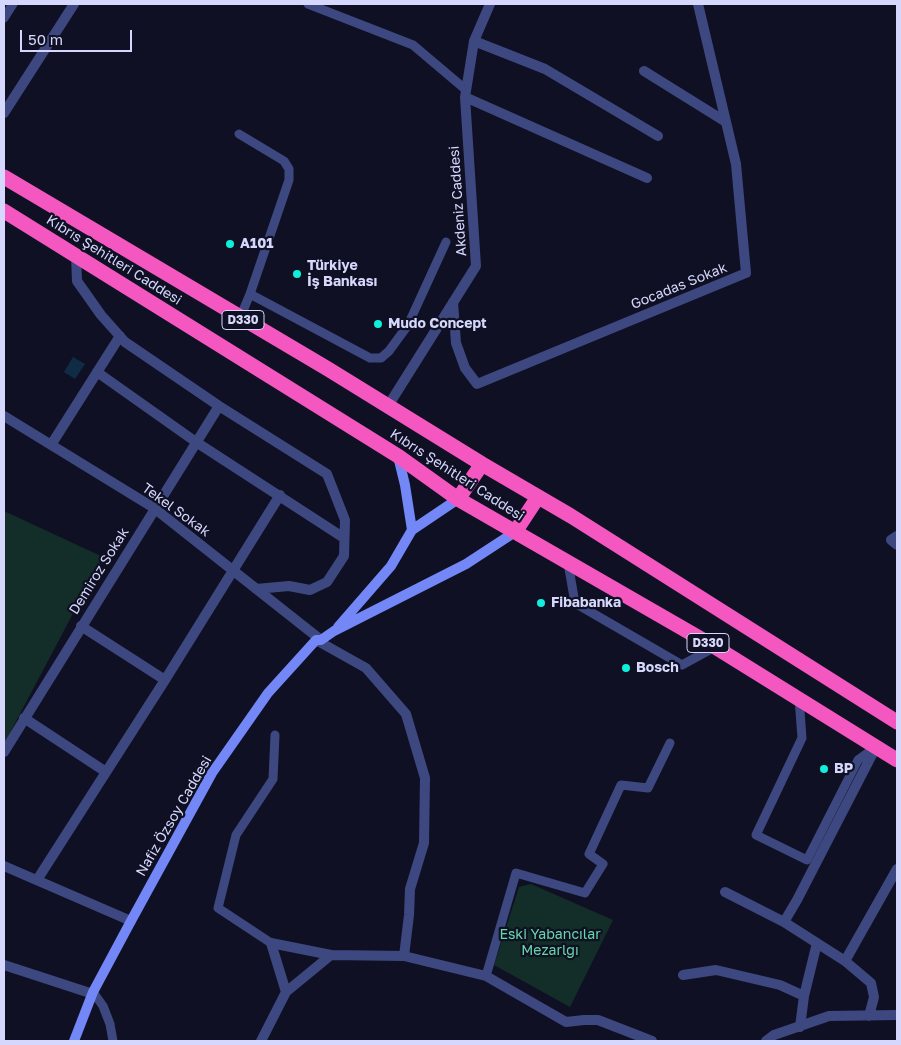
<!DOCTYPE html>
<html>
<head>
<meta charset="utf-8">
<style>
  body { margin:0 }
  #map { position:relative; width:901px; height:1045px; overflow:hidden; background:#101024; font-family:"Golos Text",sans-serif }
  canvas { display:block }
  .frame { position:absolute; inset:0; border:5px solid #d5d8fc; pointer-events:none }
  .scale { position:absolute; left:20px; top:30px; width:112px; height:22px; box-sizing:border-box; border:2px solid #d5d8fc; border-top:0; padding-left:6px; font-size:15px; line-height:18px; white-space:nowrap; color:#d5d8fc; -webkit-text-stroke:4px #101024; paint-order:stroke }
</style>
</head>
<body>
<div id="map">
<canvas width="901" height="1045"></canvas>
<div class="frame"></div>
<div class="scale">50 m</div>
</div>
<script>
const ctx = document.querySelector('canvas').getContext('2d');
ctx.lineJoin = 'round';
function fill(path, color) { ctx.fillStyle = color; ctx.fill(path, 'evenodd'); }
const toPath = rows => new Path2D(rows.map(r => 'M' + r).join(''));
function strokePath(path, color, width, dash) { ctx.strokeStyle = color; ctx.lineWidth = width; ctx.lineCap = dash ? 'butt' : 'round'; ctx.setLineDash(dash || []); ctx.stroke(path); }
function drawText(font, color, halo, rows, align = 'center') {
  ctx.font = font + ' "Golos Text",sans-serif'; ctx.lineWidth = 4.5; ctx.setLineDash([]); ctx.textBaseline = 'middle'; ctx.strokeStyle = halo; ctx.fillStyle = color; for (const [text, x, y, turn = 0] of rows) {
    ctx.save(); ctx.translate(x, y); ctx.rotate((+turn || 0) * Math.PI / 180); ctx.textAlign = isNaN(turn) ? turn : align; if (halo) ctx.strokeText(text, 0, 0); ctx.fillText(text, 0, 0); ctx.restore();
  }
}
fill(toPath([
  [4,511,103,557,4,744],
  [531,884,613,920,570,1007,494,965,519,887]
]), '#132d28');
fill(toPath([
  [73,357,85,364,75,379,64,372]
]), '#0f2c44');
strokePath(toPath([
  [308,4,413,45,465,89],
  [4,18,13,4],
  [239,134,284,161,289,169,289,180,250,294,240,318],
  [250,294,370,358,381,358,389,351,408,325,446,242],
  [568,563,575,603,682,665,715,647],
  [799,698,802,738,756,835,807,860,858,760,876,747],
  [271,943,218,908,236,835,273,779,275,735],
  [486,976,516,873,585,893,603,864,589,854,621,785,648,788,670,743],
  [93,992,103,1006,110,1024,113,1041]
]), '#3e4880', 9);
strokePath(toPath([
  [474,41,545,69,658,136],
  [644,71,726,122],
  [465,97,647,178],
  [4,113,74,4],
  [76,255,77,281,101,315,125,342,219,406,327,474,345,520,344,556,327,582,310,590,289,586,256,589],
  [453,302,456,343,465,368,477,384,746,273,736,164,698,4],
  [97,372,196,442,344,538],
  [388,406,476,266,465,97,474,41,490,4],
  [4,416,154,508,321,640],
  [51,445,120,336],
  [897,536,891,540,897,545],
  [81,626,165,680],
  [316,640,366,668,406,714,425,778,424,843,410,889,409,915,404,956],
  [24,718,106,772],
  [4,752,219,406],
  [4,866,131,921],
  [37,880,165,680,280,495],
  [725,892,784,922,845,961],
  [784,922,797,900,876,747],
  [4,965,93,994],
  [683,975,716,970,780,985,804,996],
  [286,992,271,943,331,955],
  [869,1016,874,997,871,983,845,961,897,869],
  [800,1027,804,996,817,943],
  [261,1041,286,992,331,955,404,956,486,976,566,1022,584,1020,598,1020,652,1041],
  [766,1041,774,1035,829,1016,897,1015]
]), '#3e4880', 10);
strokePath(toPath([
  [398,456,405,485,412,530],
  [338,627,391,566,412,530,458,499],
  [74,1041,93,992,131,921,212,773,268,693,316,640,321,640,334,631,466,564,515,532]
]), '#7388f6', 10);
strokePath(toPath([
  [4,177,328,369,482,464,571,516,897,722],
  [4,211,398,456,458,499,715,647,897,760],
  [458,499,482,464],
  [515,532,538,497]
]), '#f458c0', 15);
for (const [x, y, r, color] of [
  [230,244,5,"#0fefdb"],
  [297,274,5,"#0fefdb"],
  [378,324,5,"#0fefdb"],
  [541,603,5,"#0fefdb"],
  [626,668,5,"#0fefdb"],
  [824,769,5,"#0fefdb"]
]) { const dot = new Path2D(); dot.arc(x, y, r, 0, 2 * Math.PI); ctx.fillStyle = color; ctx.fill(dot); strokePath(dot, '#101024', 2); }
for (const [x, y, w] of [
  [243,320,42],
  [708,643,42]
]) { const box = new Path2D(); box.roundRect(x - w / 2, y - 9.5, w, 19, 4); ctx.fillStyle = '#101024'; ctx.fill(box); strokePath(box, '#d5d8fc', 1); }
drawText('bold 12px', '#d5d8fc', null, [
  ["D330",243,320],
  ["D330",708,643]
]);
drawText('14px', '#d5d8fc', '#101024', [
  ["Akdeniz Caddesi",458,201,-94],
  ["Kıbrıs Şehitleri Caddesi",114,260,32],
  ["Gocadas Sokak",679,286,-22],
  ["Kıbrıs Şehitleri Caddesi",457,475,33],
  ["Tekel Sokak",176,510,36],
  ["Demiroz Sokak",99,571,-58],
  ["Nafiz Özsoy Caddesi",174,816,-60]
]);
drawText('bold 14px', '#d5d8fc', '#101024', [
  ["A101",240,244],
  ["Türkiye",307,266],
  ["İş Bankası",307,282],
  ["Mudo Concept",388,324],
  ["Fibabanka",551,603],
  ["Bosch",636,668],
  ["BP",834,769]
], 'left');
drawText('14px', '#66d8a6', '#101024', [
  ["Eski Yabancılar",550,935],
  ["Mezarlğı",550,951]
]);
</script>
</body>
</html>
